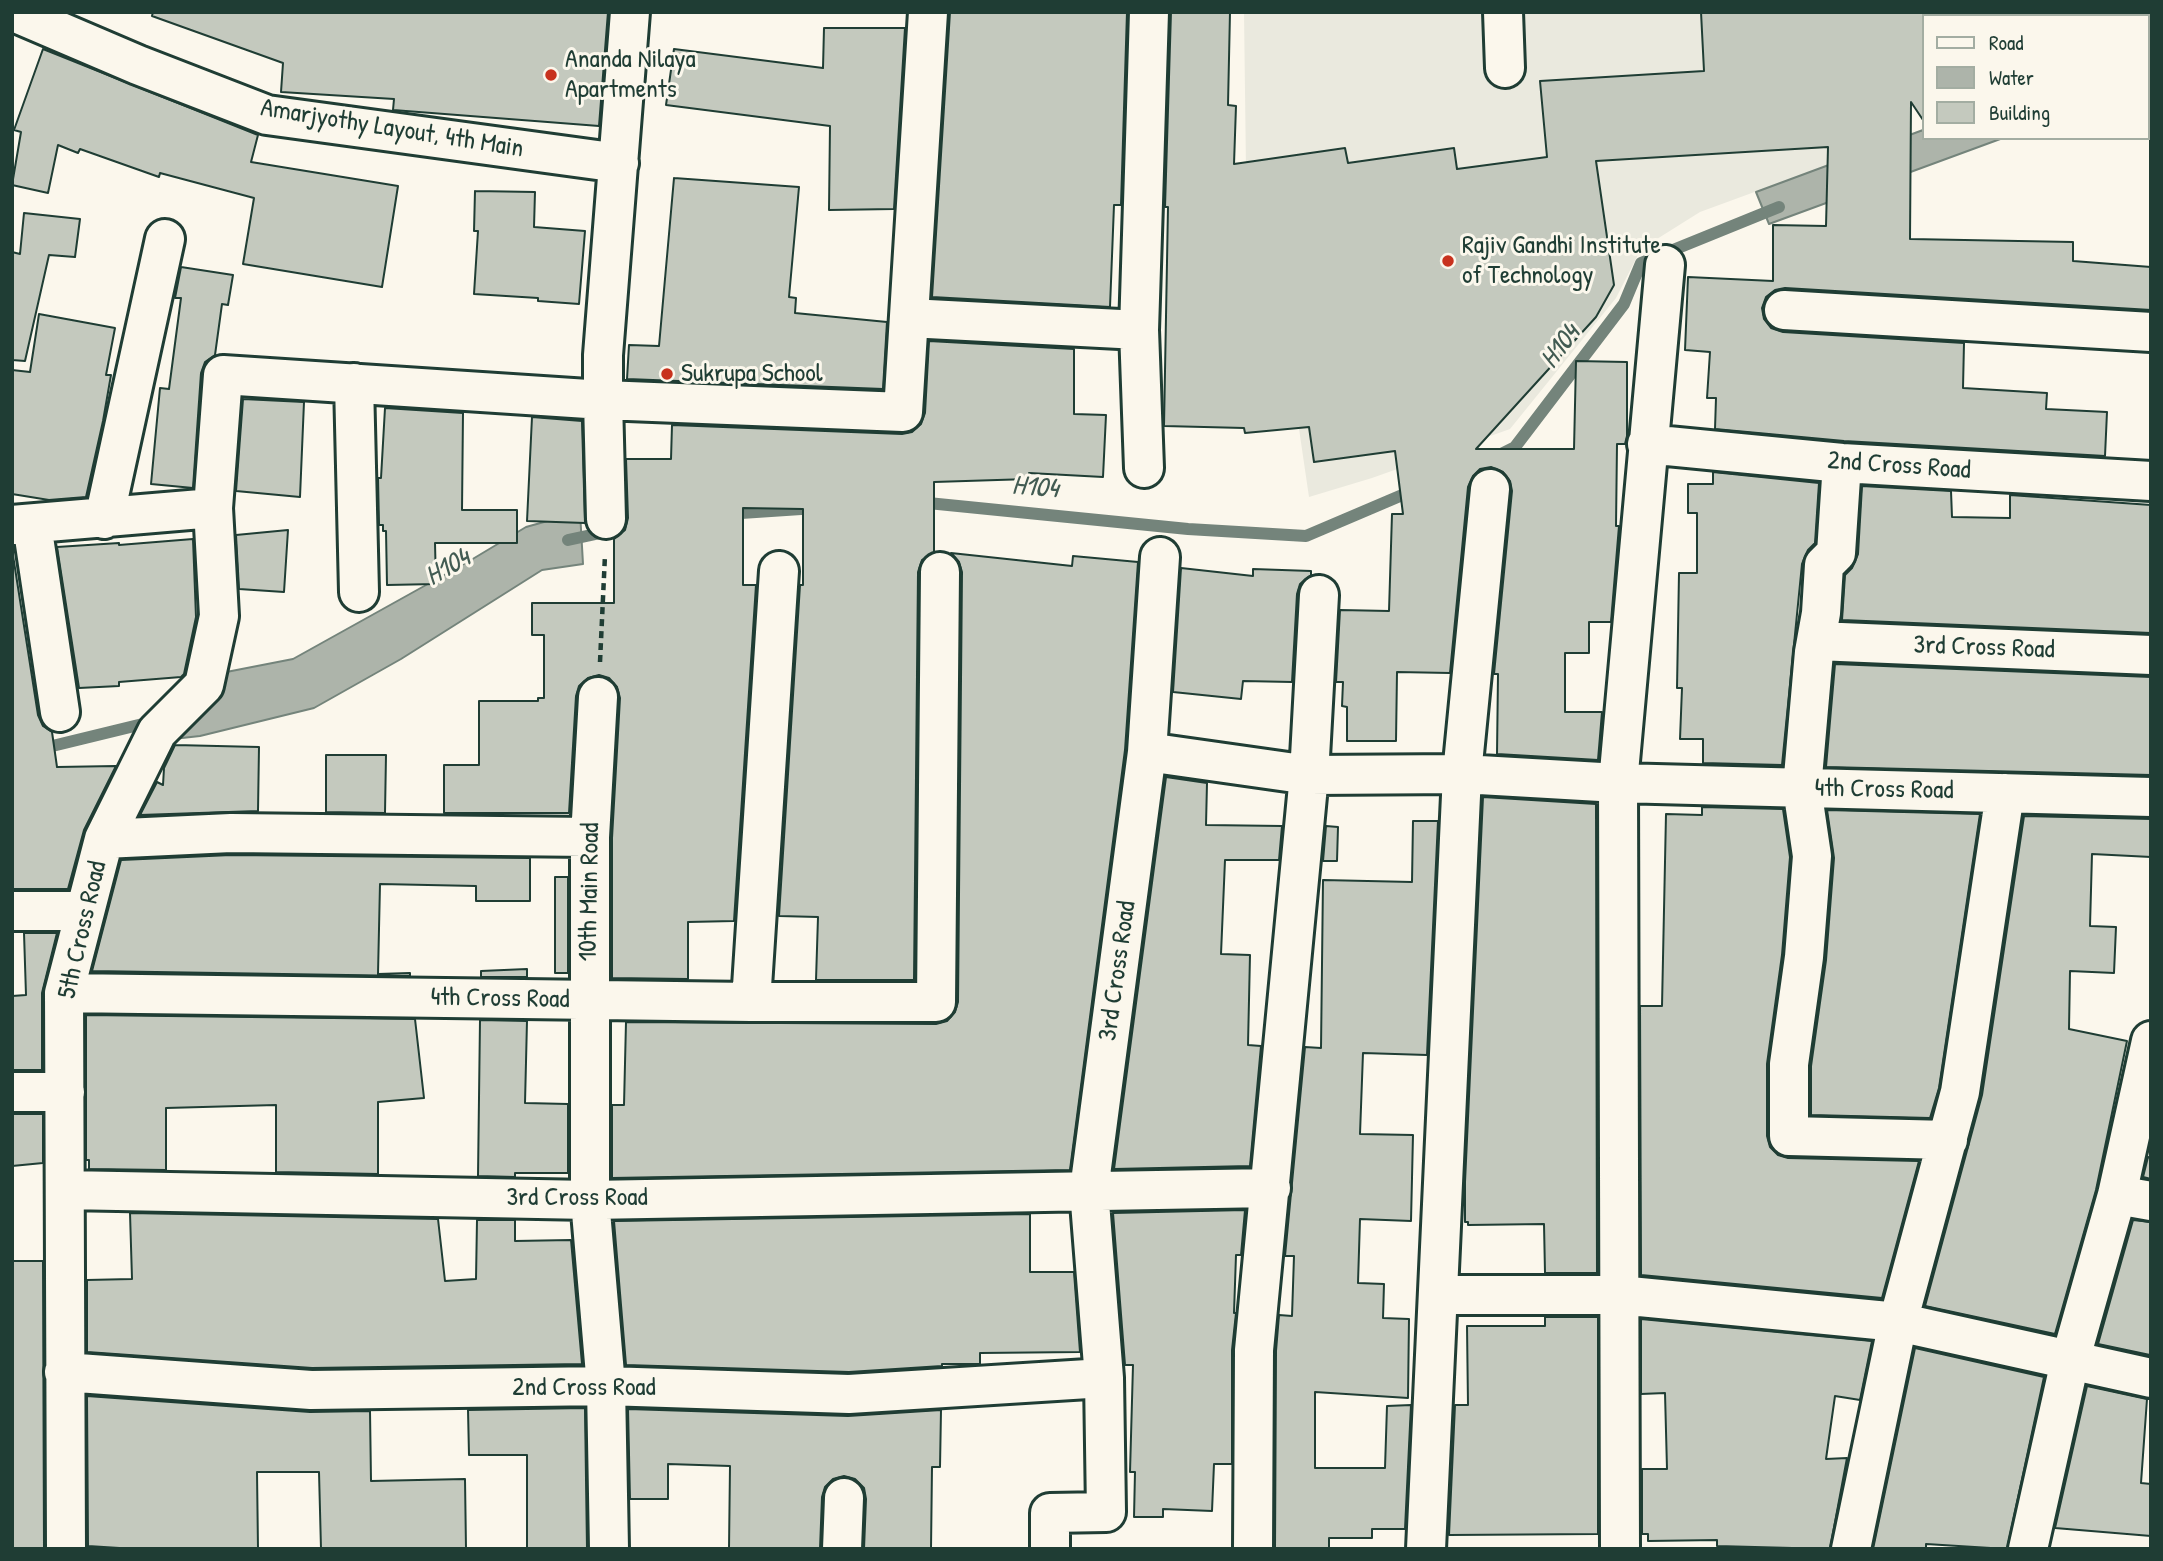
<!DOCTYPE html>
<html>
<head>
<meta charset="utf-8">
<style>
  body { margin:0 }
  #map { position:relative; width:2163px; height:1561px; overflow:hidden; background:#fbf7ec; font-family:"Patrick Hand",sans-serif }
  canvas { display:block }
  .frame { position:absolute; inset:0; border:14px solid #1f3d34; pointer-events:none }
  .legend { position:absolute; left:1922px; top:14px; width:228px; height:126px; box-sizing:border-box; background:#fbf7ec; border:2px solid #a3ada2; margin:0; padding:9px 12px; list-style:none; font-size:21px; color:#1f3d34 }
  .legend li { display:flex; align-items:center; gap:14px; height:35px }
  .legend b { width:35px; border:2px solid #a3ada2 }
</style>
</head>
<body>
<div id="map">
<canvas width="2163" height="1561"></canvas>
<div class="frame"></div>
<ul class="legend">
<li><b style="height:9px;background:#fbf7ec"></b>Road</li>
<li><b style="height:19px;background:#adb4aa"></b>Water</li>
<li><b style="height:19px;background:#c4c9be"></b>Building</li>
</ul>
</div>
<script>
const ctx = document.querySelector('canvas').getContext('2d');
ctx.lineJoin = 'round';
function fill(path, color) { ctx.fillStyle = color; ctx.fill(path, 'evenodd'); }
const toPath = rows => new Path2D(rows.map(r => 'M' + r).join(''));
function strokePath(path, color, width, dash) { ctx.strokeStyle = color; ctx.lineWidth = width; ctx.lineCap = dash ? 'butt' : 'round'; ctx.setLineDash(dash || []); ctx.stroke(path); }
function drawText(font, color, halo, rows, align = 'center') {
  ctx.font = font + ' "Patrick Hand",sans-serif'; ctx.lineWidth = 6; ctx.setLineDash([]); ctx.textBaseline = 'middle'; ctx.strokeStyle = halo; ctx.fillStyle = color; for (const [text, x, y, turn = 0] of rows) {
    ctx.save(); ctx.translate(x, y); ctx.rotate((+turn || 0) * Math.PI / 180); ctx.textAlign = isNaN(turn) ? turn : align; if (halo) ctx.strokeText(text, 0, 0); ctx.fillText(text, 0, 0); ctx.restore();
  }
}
fill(toPath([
  [1244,12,1857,12,1858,154,1700,212,1641,249,1616,298,1510,429,1372,478,1309,497,1276,272,1247,249]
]), '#eae9de');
const water = toPath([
  [1923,130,1923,138,2003,138,1769,224,1756,192,1923,130],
  [580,512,583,564,542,570,401,659,314,708,200,736,164,740,211,675,293,659,471,560,526,527,580,512]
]);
fill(water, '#adb4aa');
strokePath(water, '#74847b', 2);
strokePath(toPath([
  [1499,455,1515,447,1624,304,1641,263,1779,207],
  [918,502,1188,529,1306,536,1414,490],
  [726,514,816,508],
  [568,540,642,524],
  [40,749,155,721]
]), '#74847b', 12);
const building = toPath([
  [153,12,608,12,599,126,393,110,394,99,281,92,283,63,152,16,153,12],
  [950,12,1127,12,1121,205,1114,205,1110,307,932,297,950,12],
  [1171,12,1230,12,1228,105,1236,106,1234,164,1345,148,1348,163,1454,148,1457,169,1547,157,1540,81,1704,71,1701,12,1923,12,1923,120,1911,102,1910,239,2073,242,2073,261,2151,267,2151,310,1785,288,1775,290,1766,297,1762,308,1764,319,1771,328,1783,332,1964,343,1963,388,2047,393,2046,409,2107,412,2105,456,1844,441,1715,429,1716,398,1707,398,1710,352,1685,350,1688,277,1773,281,1773,225,1826,226,1828,147,1596,161,1614,285,1596,317,1476,449,1574,449,1576,361,1627,362,1627,436,1625,444,1617,444,1616,526,1619,526,1611,622,1589,622,1589,653,1565,653,1565,712,1602,712,1598,760,1497,754,1498,674,1494,674,1512,491,1510,481,1503,472,1491,467,1480,469,1473,476,1468,487,1450,673,1397,672,1396,741,1347,741,1347,707,1342,706,1343,682,1336,682,1340,610,1389,611,1392,514,1403,514,1395,451,1314,462,1309,427,1245,433,1244,428,1164,426,1168,207,1165,207,1171,12],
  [824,28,905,28,894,209,829,210,830,126,666,105,674,49,823,68,824,28],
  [43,49,258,135,251,162,398,186,382,287,243,264,254,198,160,173,159,177,80,149,78,153,58,145,48,193,12,185,21,132,14,130,43,49],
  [674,178,799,187,789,297,796,298,795,313,887,322,883,389,627,379,629,345,659,346,674,178],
  [475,191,535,192,534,227,585,231,579,304,538,301,538,298,474,294,478,231,474,231,475,191],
  [24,213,80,219,75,257,49,255,25,361,12,360,12,252,20,254,24,213],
  [181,267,233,275,228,305,222,304,215,355,205,362,201,373,193,488,151,484,160,388,169,389,181,298,175,298,181,267],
  [39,314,115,328,106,375,111,375,103,421,86,497,49,500,12,494,12,370,30,372,39,314],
  [929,341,1074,349,1074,414,1106,415,1103,477,1029,473,1029,479,934,482,934,552,922,560,918,572,914,980,816,980,818,917,779,916,800,585,803,585,803,509,743,508,743,585,756,585,734,921,688,922,688,979,612,978,612,838,620,698,617,687,609,678,599,675,588,678,579,686,576,696,569,813,444,813,444,765,479,765,479,701,538,701,538,698,544,698,544,635,532,635,532,603,614,603,614,539,625,530,628,518,626,459,671,459,672,425,902,434,912,432,921,424,925,413,929,341],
  [243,399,304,402,300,497,236,491,243,399],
  [385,408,463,413,462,510,517,510,517,543,435,543,436,584,387,585,386,531,383,531,383,525,379,525,378,478,381,478,385,408],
  [532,417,582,421,585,523,527,521,532,417],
  [1713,472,1819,483,1815,543,1808,550,1802,564,1782,765,1703,763,1703,739,1680,739,1682,688,1677,688,1679,573,1697,573,1697,513,1688,513,1688,484,1713,484,1713,472],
  [1862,486,1951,491,1952,517,2010,518,2010,495,2151,505,2151,633,1842,620,1845,575,1852,568,1858,554,1862,486],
  [288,530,284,592,239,589,236,535,288,530],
  [193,539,196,617,184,674,181,677,119,682,119,686,79,688,57,547,119,543,119,545,193,539],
  [12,549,38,715,43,726,52,732,57,767,116,766,84,830,68,889,12,889,12,549],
  [951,553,1072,566,1073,556,1138,562,1125,750,1070,1170,612,1178,612,1105,624,1105,626,1022,936,1024,947,1021,955,1012,958,1002,962,572,959,562,951,553],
  [1181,568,1253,576,1253,569,1311,571,1311,575,1300,584,1297,594,1292,682,1243,681,1241,699,1173,692,1181,568],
  [1835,664,2151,677,2151,775,1826,767,1835,664],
  [175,745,259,747,258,811,140,815,157,782,163,785,164,768,175,745],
  [326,755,386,755,385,813,326,812,326,755],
  [1166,777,1207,783,1206,825,1282,826,1279,860,1225,860,1221,954,1250,955,1248,1045,1261,1046,1250,1166,1114,1169,1166,777],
  [1483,797,1596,804,1597,1273,1545,1273,1544,1224,1468,1225,1468,1222,1465,1222,1465,1182,1483,797],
  [1702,807,1783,809,1790,857,1782,955,1767,1064,1767,1136,1770,1147,1778,1155,1788,1158,1919,1161,1882,1298,1641,1275,1640,1006,1662,1006,1666,814,1702,815,1702,807],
  [1827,810,1980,814,1939,1088,1930,1118,1811,1115,1811,1066,1826,960,1834,858,1827,810],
  [2024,816,2151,819,2151,857,2092,854,2090,926,2116,927,2114,973,2070,971,2069,1029,2127,1041,2096,1190,2055,1334,1925,1306,1982,1095,2024,816],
  [1413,821,1438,821,1427,1055,1363,1053,1360,1134,1413,1135,1411,1221,1360,1219,1358,1283,1384,1284,1383,1318,1409,1319,1408,1398,1315,1392,1315,1468,1385,1468,1387,1406,1411,1405,1405,1529,1372,1529,1372,1538,1329,1538,1329,1549,1275,1549,1276,1351,1279,1315,1292,1316,1294,1256,1285,1256,1305,1047,1321,1048,1323,880,1412,882,1413,821],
  [1326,826,1338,827,1337,861,1323,861,1326,826],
  [231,855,530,858,530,901,476,901,476,886,380,884,378,974,410,973,410,976,92,971,121,860,231,855],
  [555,877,568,877,568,973,555,973,555,877],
  [24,933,57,933,42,993,42,1070,12,1070,12,996,26,995,24,933],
  [527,969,527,977,481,977,481,971,527,969],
  [86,1015,415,1019,424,1098,378,1102,378,1174,276,1172,276,1105,166,1108,166,1170,89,1169,89,1160,86,1160,86,1015],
  [480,1020,527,1021,525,1103,568,1104,568,1173,515,1173,515,1177,478,1176,480,1020],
  [12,1114,43,1114,43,1163,12,1166,12,1114],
  [2148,1157,2151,1158,2151,1179,2143,1177,2148,1157],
  [1245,1210,1241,1255,1236,1255,1234,1313,1236,1313,1232,1350,1232,1464,1214,1464,1212,1511,1163,1509,1163,1517,1134,1517,1135,1472,1130,1472,1133,1365,1125,1365,1113,1213,1245,1210],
  [130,1213,438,1219,445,1281,476,1279,477,1220,515,1220,515,1241,571,1240,582,1364,312,1368,87,1352,87,1280,132,1279,130,1213],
  [1030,1214,1030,1272,1074,1272,1080,1352,980,1353,980,1364,942,1364,942,1366,849,1372,626,1365,614,1221,1030,1214],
  [2133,1220,2151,1222,2150,1355,2098,1344,2133,1220],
  [12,1261,43,1261,44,1549,12,1549,12,1261],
  [1545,1317,1598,1317,1598,1534,1449,1535,1455,1405,1468,1405,1467,1326,1545,1326,1545,1317],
  [1641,1319,1872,1341,1860,1400,1835,1396,1826,1459,1847,1458,1830,1549,1717,1546,1717,1540,1648,1541,1648,1534,1642,1534,1642,1469,1667,1469,1665,1393,1641,1394,1641,1319],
  [1915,1348,2044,1377,2007,1549,1926,1544,1926,1549,1873,1549,1915,1348],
  [2087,1386,2147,1399,2141,1483,2151,1484,2151,1536,2055,1528,2087,1386],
  [87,1396,310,1412,370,1411,371,1481,465,1479,466,1549,321,1549,319,1472,257,1472,258,1549,135,1549,88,1546,87,1396],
  [585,1408,587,1549,527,1549,527,1455,469,1455,468,1410,585,1408],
  [628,1409,848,1416,941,1410,940,1467,932,1467,931,1549,864,1549,866,1499,864,1488,855,1479,844,1476,833,1479,825,1487,822,1497,820,1549,729,1549,730,1466,668,1464,668,1499,630,1499,628,1409]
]);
fill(building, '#c4c9be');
strokePath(building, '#1f3d34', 2);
const minor = toPath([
  [14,12,138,65,267,115,619,163],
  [1503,12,1505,68],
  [1986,16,1986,12],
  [1784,310,2151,332],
  [909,318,1139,330],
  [354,383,359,592],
  [1647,444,1842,463,2151,481],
  [1842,463,1836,553,1824,565,1821,613,1814,652,1802,788,1812,856,1804,957,1789,1064,1789,1136,1948,1140],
  [1144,468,1139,330,1149,12],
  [104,519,165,239],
  [606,519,603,400,903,412,928,12],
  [32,524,60,712],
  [12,525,213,508],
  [1817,641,2151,655],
  [598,697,590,837,590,1200,606,1386,609,1549],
  [1147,752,1309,775,1462,774,1618,783,2151,797],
  [104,839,231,833,590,837],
  [12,911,85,911],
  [64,993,751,1002,936,1002,940,572],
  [751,1002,779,571],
  [12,1092,65,1092],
  [65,1190,590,1200,1271,1188],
  [2117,1195,2151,1201],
  [1439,1295,1619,1295,1898,1322,2151,1378],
  [64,1372,311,1390,606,1386,849,1394,1104,1378],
  [66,1549,64,993,104,839,157,732,204,685,219,616,213,508,223,375,603,400,603,355,630,12],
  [842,1549,844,1498],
  [1050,1549,1050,1513,1106,1512,1104,1378,1089,1190,1147,752,1160,557],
  [1253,1549,1254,1350,1309,775,1319,595],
  [1426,1549,1462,774,1490,489],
  [1620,1549,1618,783,1665,265],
  [1851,1549,1898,1322,1960,1092,2005,793],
  [2028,1549,2070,1361,2117,1195,2151,1041]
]);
strokePath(minor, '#1f3d34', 44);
strokePath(toPath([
  [600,662,605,555]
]), '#1f3d34', 4.5, [7, 5]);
strokePath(minor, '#fbf7ec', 38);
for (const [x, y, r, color] of [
  [551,75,7,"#c8321e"],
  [1448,261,7,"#c8321e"],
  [667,374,7,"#c8321e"]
]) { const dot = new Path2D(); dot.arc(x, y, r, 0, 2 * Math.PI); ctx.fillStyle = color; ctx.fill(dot); strokePath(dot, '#fbf7ec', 2.5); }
drawText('26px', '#1f3d34', '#fbf7ec', [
  ["Ananda Nilaya",565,60],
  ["Apartments",565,90],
  ["Rajiv Gandhi Institute",1462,246],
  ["of Technology",1462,276],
  ["Sukrupa School",681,374]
], 'left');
drawText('26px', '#1f3d34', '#fbf7ec', [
  ["Amarjyothy Layout, 4th Main",392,129,9],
  ["2nd Cross Road",1899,466,4],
  ["3rd Cross Road",1984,648,2],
  ["4th Cross Road",1884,790,1],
  ["10th Main Road",590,892,-89],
  ["5th Cross Road",83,930,-77],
  ["3rd Cross Road",1118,971,-82],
  ["4th Cross Road",500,999,1],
  ["3rd Cross Road",577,1198],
  ["2nd Cross Road",584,1388]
]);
drawText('italic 28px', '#425b52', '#fbf7ec', [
  ["H104",1561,347,-53],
  ["H104",1035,488,5],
  ["H104",448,568,-30]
]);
</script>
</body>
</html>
